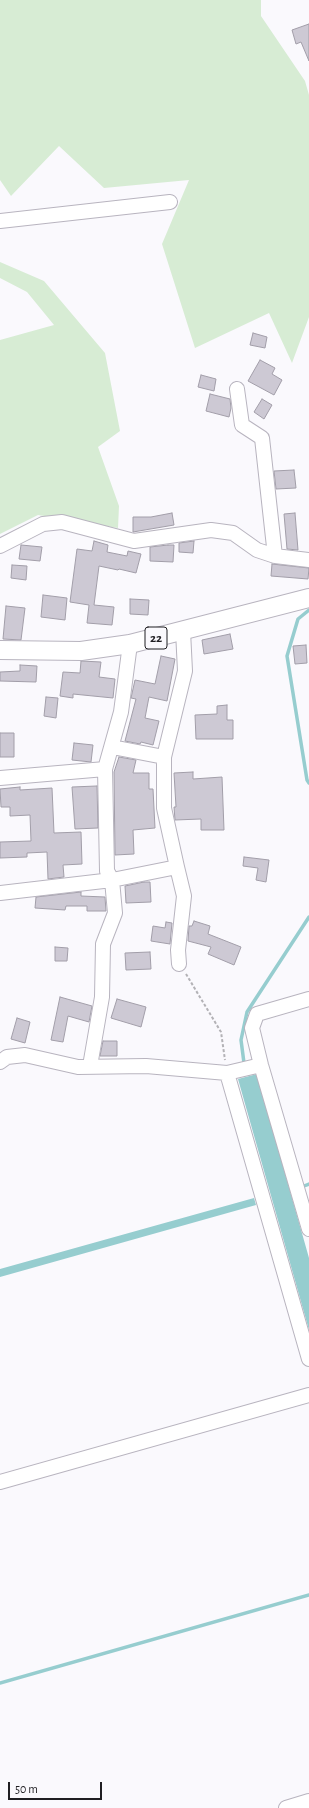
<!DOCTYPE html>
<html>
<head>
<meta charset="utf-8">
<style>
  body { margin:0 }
  #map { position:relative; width:309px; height:1808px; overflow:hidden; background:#faf9fd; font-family:"Alegreya Sans",sans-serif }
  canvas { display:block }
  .scale { position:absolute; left:8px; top:1782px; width:94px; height:18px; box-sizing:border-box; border:2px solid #1f1e22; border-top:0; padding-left:5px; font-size:12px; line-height:14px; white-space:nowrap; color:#1f1e22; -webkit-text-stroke:3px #faf9fd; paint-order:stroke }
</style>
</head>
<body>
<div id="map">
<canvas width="309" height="1808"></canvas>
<div class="scale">50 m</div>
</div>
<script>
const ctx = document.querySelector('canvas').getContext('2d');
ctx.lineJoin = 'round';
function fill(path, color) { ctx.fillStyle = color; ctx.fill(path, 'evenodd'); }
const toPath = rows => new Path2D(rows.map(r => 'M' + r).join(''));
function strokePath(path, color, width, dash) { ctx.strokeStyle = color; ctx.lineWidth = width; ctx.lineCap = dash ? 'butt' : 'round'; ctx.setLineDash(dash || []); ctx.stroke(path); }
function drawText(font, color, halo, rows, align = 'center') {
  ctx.font = font + ' "Alegreya Sans",sans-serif'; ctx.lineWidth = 3; ctx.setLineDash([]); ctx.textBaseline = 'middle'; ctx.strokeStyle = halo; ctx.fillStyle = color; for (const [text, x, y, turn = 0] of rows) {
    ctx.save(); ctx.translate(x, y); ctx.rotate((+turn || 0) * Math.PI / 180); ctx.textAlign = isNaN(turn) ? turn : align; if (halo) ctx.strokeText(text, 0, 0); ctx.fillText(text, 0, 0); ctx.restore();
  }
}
fill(toPath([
  [0,0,261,0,261,16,305,81,309,95,309,317,292,363,269,313,195,348,162,244,189,180,104,188,59,146,11,196,0,180],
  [0,262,44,281,105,353,120,431,98,447,119,506,118,528,38,515,0,534,0,340,54,325,27,292,0,278]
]), '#d7ecd4');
fill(toPath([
  [257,1074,309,1258,309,1330,238,1079],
  [254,1198,256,1205,0,1277,0,1269]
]), '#96cdcf');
strokePath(toPath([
  [309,610,298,619,287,656,307,780,309,783],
  [244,1063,241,1040,247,1012,309,917],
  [304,1186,309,1184],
  [0,1683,309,1595]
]), '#96cdcf', 3.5);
const building = toPath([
  [309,24,309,61,301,42,296,44,292,30,309,24],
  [253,333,267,337,265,348,250,345,253,333],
  [260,360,275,368,272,374,282,380,274,395,248,381,260,360],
  [201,375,216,379,214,391,198,387,201,375],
  [210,394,230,399,231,408,229,417,206,411,210,394],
  [262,399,272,405,264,419,254,412,262,399],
  [294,470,296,488,276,489,274,471,294,470],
  [172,513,174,525,133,532,133,517,151,517,172,513],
  [295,513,298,550,287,549,284,514,295,513],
  [94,541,108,545,107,552,127,556,128,551,141,554,136,573,119,569,118,570,99,566,94,605,114,607,112,625,87,623,89,605,70,602,77,549,92,551,94,541],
  [194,541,193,553,179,552,179,543,194,541],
  [21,545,42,547,40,561,19,559,21,545],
  [168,545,174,545,173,562,150,561,150,547,168,545],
  [272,564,309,568,308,579,271,576,272,564],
  [12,565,27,566,26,580,11,578,12,565],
  [43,595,67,598,65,620,41,617,43,595],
  [130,599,149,600,148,615,130,614,130,599],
  [6,606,25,608,21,640,3,639,6,606],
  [230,634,233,649,204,654,202,640,230,634],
  [306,645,307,663,295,664,293,646,306,645],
  [161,656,175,659,167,701,149,697,145,718,159,721,153,745,141,742,140,744,125,741,136,699,131,698,135,680,155,684,161,656],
  [81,661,101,662,99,677,115,679,113,698,73,694,73,698,60,696,63,672,80,673,81,661],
  [20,665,37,666,36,682,0,681,0,672,20,671,20,665],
  [46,697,58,698,56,718,44,716,46,697],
  [227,705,227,720,233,720,233,739,196,739,195,715,217,714,217,706,227,705],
  [0,733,14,733,14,757,0,757,0,733],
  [74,743,93,745,91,762,72,760,74,743],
  [119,757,136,760,133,773,149,773,149,789,153,789,155,828,133,830,134,854,115,855,114,772,119,757],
  [193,772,193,779,222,777,224,830,201,830,201,819,175,820,174,807,176,807,174,773,193,772],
  [97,786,98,828,75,829,72,787,97,786],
  [20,787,20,790,52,788,54,833,81,832,82,864,63,865,64,877,48,879,47,852,27,853,27,857,0,858,0,842,31,841,30,815,10,816,10,807,1,807,0,789,20,787],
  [244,857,269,860,266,882,256,880,258,868,243,866,244,857],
  [144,882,150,882,151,902,126,903,125,886,144,882],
  [81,892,81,896,105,897,106,911,87,911,87,906,66,906,65,910,35,908,36,897,81,892],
  [194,921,210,926,208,934,241,947,234,965,208,954,211,947,188,941,189,926,192,926,194,921],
  [166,922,172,923,170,944,151,941,153,926,165,928,166,922],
  [55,947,68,948,67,961,55,961,55,947],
  [150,952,151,969,126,970,125,953,150,952],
  [60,997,92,1006,89,1022,68,1016,63,1042,51,1040,60,997],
  [117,999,146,1007,141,1027,111,1018,117,999],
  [17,1018,30,1022,25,1043,11,1039,17,1018],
  [103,1041,117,1041,117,1056,100,1056,103,1041]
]);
fill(building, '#cdc9d4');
strokePath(building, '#a29ea9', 1);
const minor = toPath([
  [0,221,170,202],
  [237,389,242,425,262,438,275,556],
  [0,546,43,524,62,522,134,541,211,530,233,533,257,550,275,556,309,560],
  [112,747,164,757],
  [0,778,105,769],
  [177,867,184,896,178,950,179,964],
  [0,893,112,880,177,867,164,808,164,757,185,671,183,631],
  [309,999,257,1014,252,1028,261,1065,309,1229],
  [0,1062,7,1057,25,1055,78,1067,146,1066,227,1073,261,1065],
  [90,1066,102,997,103,944,115,913,112,880,107,871,105,769,121,712,130,644],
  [227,1073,309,1359],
  [0,1482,309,1395],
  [286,1808,309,1801]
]);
const major = toPath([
  [0,650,81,651,130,644,309,598]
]);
strokePath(minor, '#b8b4bf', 16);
strokePath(major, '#b8b4bf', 20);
strokePath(toPath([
  [186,974,221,1032,225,1060]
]), '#b3b2b6', 2, [3, 2]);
strokePath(minor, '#fff', 14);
strokePath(major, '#fff', 18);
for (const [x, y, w] of [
  [156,638,22]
]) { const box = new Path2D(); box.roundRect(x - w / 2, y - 11, w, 22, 3); ctx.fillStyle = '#faf9fd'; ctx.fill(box); strokePath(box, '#1f1e22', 1); }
drawText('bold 13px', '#1f1e22', null, [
  ["22",156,638]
]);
</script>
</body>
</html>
